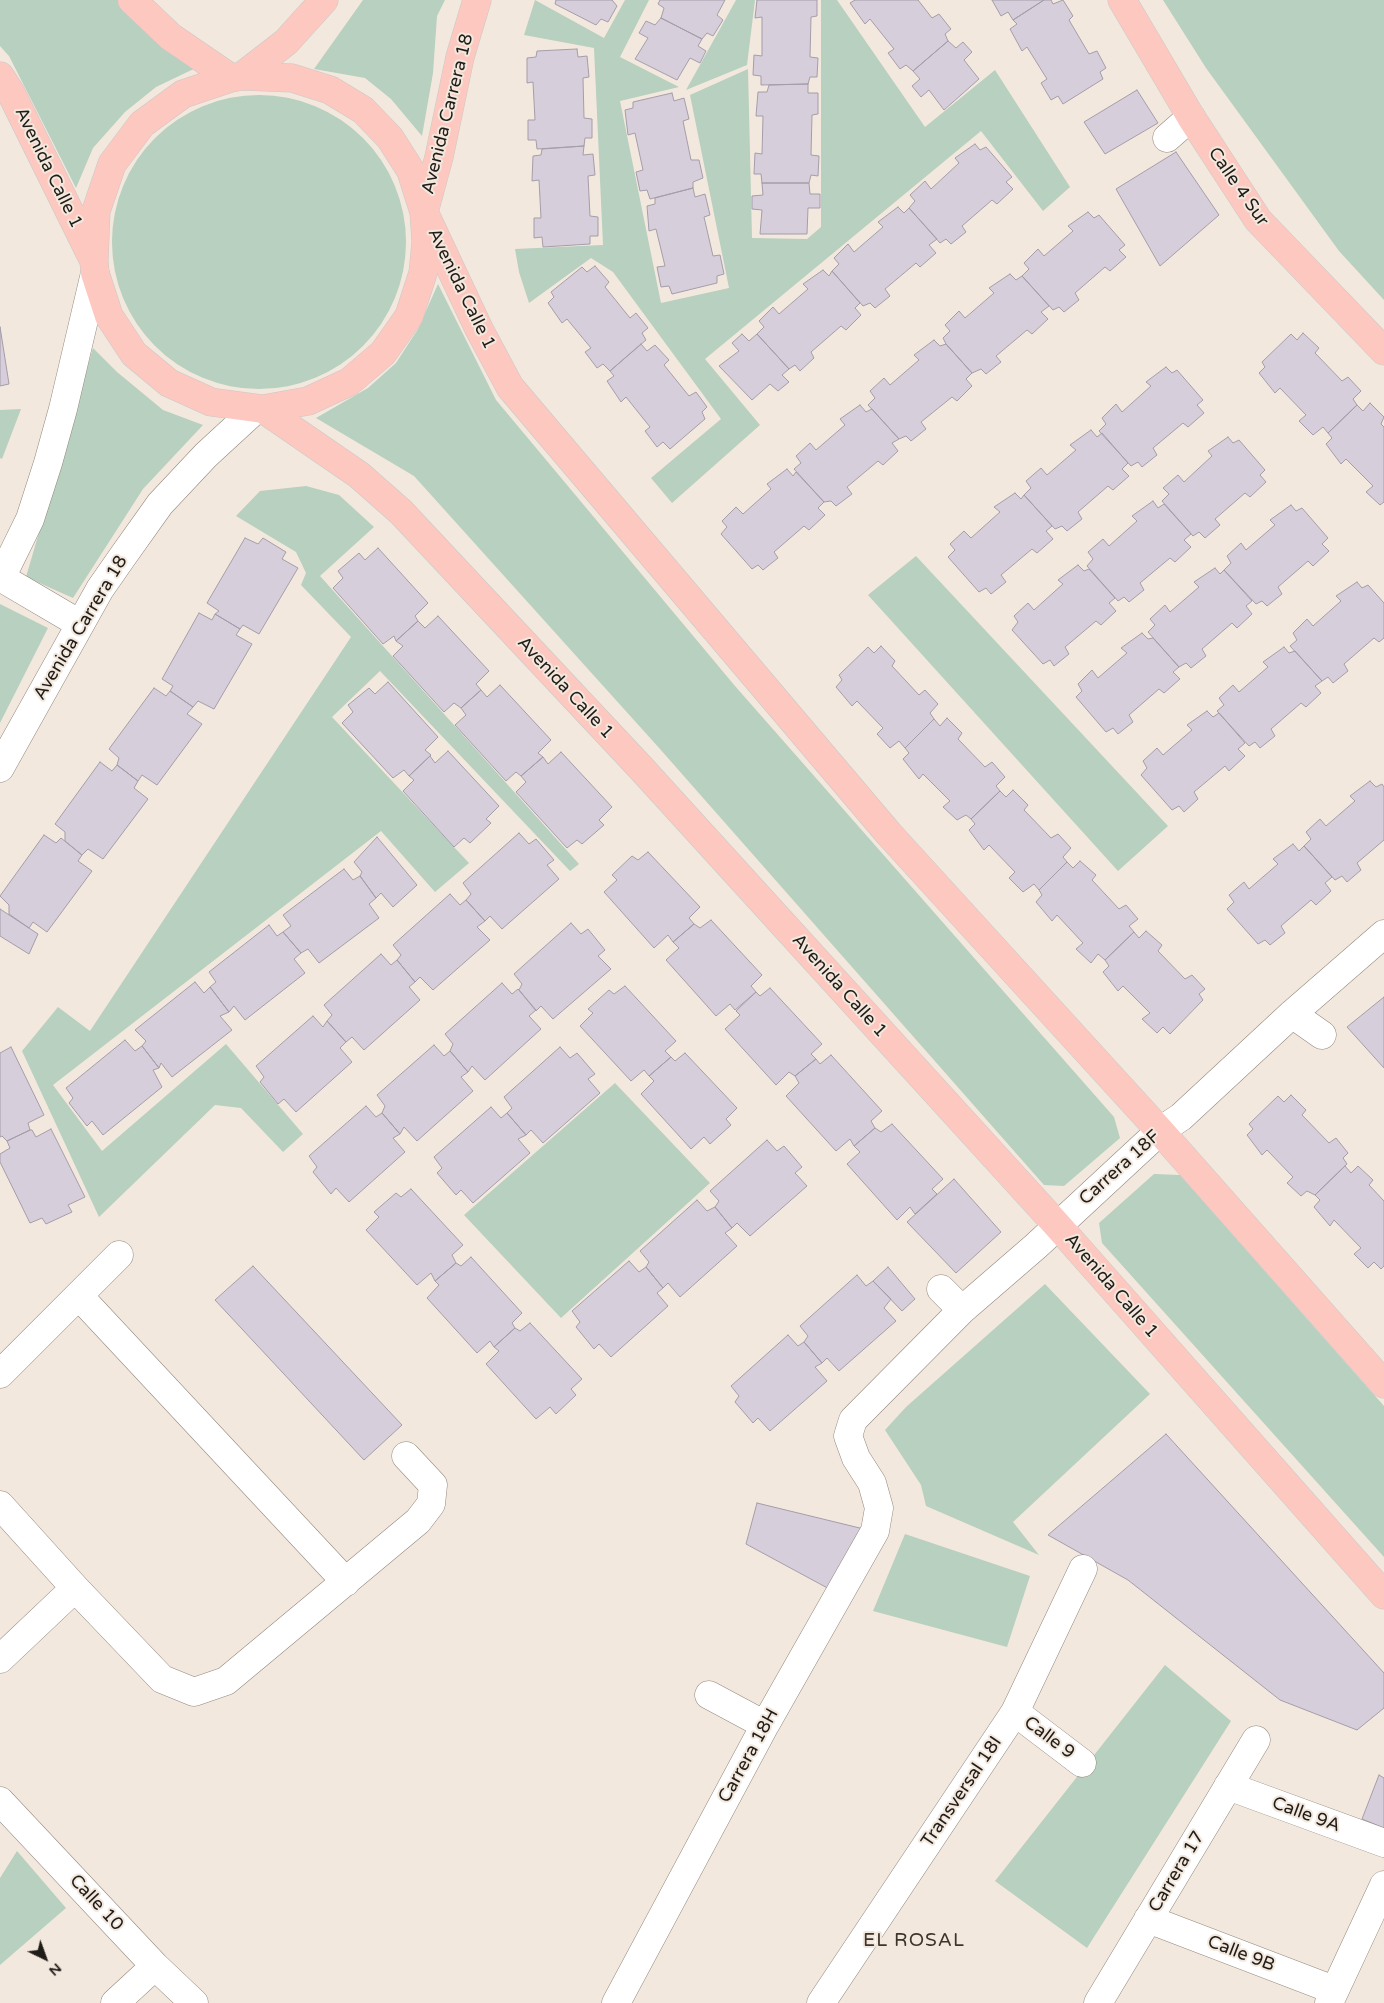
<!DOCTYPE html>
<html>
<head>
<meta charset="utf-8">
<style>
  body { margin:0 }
  #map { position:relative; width:1384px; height:2003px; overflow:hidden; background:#f3e8dd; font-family:"Varela Round",sans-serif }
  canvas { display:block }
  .north { position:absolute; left:20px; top:1933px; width:50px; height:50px; -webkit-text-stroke:4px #f3e8dd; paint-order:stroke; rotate:138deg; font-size:14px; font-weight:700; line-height:20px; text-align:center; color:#201c18 }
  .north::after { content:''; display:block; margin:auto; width:18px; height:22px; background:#201c18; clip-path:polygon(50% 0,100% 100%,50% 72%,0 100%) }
</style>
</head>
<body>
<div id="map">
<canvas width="1384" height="2003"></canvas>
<div class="north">N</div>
</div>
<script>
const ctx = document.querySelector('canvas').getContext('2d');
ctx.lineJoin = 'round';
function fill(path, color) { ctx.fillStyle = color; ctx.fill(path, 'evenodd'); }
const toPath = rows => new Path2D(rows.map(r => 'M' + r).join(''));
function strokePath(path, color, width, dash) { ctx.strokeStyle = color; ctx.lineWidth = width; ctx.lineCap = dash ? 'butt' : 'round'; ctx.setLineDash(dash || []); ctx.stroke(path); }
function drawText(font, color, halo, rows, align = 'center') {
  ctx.font = font + ' "Varela Round",sans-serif'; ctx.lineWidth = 4; ctx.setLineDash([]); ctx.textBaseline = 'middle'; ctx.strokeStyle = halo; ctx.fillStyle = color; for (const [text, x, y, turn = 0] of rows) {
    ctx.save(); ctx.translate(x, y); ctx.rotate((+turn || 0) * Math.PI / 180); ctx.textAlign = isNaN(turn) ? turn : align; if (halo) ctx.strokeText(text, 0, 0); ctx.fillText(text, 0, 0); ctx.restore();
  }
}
fill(toPath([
  [0,0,118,0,161,47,202,65,156,87,125,112,93,148,76,188,9,56,0,46],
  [363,0,445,0,437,16,433,73,422,136,391,99,365,78,314,69],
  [535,0,604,38,625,0,649,0,620,57,679,87,620,101,661,303,729,288,690,95,748,69,752,238,807,239,821,227,821,0,837,0,925,127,995,70,1070,187,1043,211,981,131,705,359,760,425,672,503,651,478,721,419,613,272,591,258,529,303,519,272,515,249,603,245,594,48,524,35],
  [736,0,755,0,747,65,686,90],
  [1163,0,1384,0,1384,300,1339,251,1206,68],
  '112 242a147 147 0 1 1 294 0a147 147 0 1 1-294 0Z',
  [438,284,496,400,735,686,1114,1117,1120,1138,1064,1186,1044,1185,660,749,414,476,316,418,368,388,396,363,418,329],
  [93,348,117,372,163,410,203,425,143,489,73,598,26,577],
  [21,409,2,459,0,458,0,410],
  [306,486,339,495,374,527,320,576,579,864,570,871,380,671,332,717,469,863,435,892,381,831,53,1085,102,1151,226,1044,303,1134,283,1152,241,1108,215,1105,99,1217,22,1051,58,1007,90,1031,351,637,301,585,306,573,296,552,236,516,260,491],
  [916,556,1168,826,1118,871,868,595],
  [0,604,48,628,0,723],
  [615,1083,710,1183,561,1318,464,1215],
  [1154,1174,1180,1175,1384,1406,1384,1557,1102,1243,1099,1223],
  [1045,1284,1150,1394,1013,1522,1039,1555,926,1506,921,1485,885,1430,906,1407],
  [905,1534,1030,1576,1007,1647,873,1611],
  [1165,1665,1231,1721,1087,1948,995,1881],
  [17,1851,66,1908,0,1965,0,1878]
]), '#b7d0bf');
const building = toPath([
  [556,0,612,0,617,6,608,22,601,19,596,25,555,4,556,0],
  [660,0,725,0,717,15,723,20,713,36,707,33,702,39,661,18,664,8,658,4,660,0],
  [757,0,817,0,817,16,811,17,810,57,818,58,817,77,810,77,808,84,761,85,761,76,753,75,754,55,762,56,762,17,755,18,757,0],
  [855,0,918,0,932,18,939,14,951,29,945,34,948,41,913,71,906,65,900,69,888,53,894,49,870,19,865,24,850,3,855,0],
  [992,0,1044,0,1013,20,1008,12,1001,16,992,0],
  [1044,0,1051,0,1053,4,1063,0,1073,16,1069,20,1089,54,1097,51,1106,68,1100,72,1103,79,1063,104,1058,96,1051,100,1041,83,1047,79,1027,47,1022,51,1010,29,1017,24,1013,20,1044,0],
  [661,18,702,39,698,46,706,51,700,63,690,58,677,80,635,59,648,38,639,33,646,21,655,25,661,18],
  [948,41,956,48,963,42,972,52,964,60,979,79,944,110,929,90,921,97,912,86,920,79,913,71,948,41],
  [577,49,578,57,587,56,589,77,583,78,584,118,592,119,592,138,585,138,584,146,537,149,536,140,528,140,528,120,535,120,533,82,527,83,527,58,536,57,537,51,577,49],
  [808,84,808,93,818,93,818,114,812,115,811,155,819,156,818,176,811,175,809,183,762,183,761,174,754,174,755,153,762,154,763,116,756,116,758,92,767,92,769,85,808,84],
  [1137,90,1158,123,1105,154,1084,122,1137,90],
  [672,93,674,101,684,98,689,119,683,121,691,160,699,160,703,178,693,182,693,188,650,199,647,190,640,191,636,172,643,170,635,133,628,135,625,110,633,108,633,102,672,93],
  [975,144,980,150,986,147,1012,177,1006,182,1013,189,997,204,992,200,962,226,966,232,951,244,946,239,940,243,909,208,915,201,910,195,925,181,931,189,959,163,955,158,975,144],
  [584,146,583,155,593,154,595,175,588,176,590,216,598,217,598,236,590,236,590,244,543,247,542,237,534,238,534,218,541,218,539,180,532,181,533,156,541,155,542,149,584,146],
  [1176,152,1219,215,1160,266,1116,189,1176,152],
  [762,183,809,183,810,194,820,194,820,208,808,208,807,234,760,234,762,210,752,209,752,196,763,195,762,183],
  [693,188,695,197,705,194,710,215,704,217,713,256,720,255,724,274,717,276,717,283,672,294,669,286,661,287,657,267,665,266,656,229,649,231,647,206,655,204,655,198,693,188],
  [898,207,904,213,909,208,937,239,929,245,936,253,920,267,916,263,885,289,890,296,875,308,870,303,863,306,832,271,839,264,834,258,848,244,854,252,883,227,878,222,898,207],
  [1088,212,1094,218,1099,215,1125,245,1119,250,1126,257,1110,271,1105,267,1075,293,1079,300,1064,312,1059,307,1053,310,1022,276,1029,269,1024,263,1038,249,1044,256,1073,231,1068,226,1088,212],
  [595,266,609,282,605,287,630,318,636,313,648,328,642,333,646,340,610,371,603,364,597,368,585,352,591,348,567,319,562,323,548,303,554,297,551,292,582,267,587,272,595,266],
  [823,270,829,276,832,271,860,303,855,308,861,315,846,330,841,326,811,352,814,358,800,371,795,365,789,369,757,334,764,327,759,321,773,307,779,314,808,289,803,284,823,270],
  [1010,274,1016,280,1022,276,1049,306,1041,312,1048,319,1032,334,1027,330,996,356,1001,362,986,374,981,369,972,373,946,344,943,338,950,331,945,325,959,311,965,318,994,293,989,288,1010,274],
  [0,327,9,384,0,386,0,327],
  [1303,333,1319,348,1315,353,1342,381,1348,377,1361,391,1353,399,1357,405,1328,433,1323,427,1313,435,1299,421,1306,415,1280,388,1275,393,1259,373,1265,367,1262,362,1291,334,1297,340,1303,333],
  [742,334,749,341,757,334,789,369,782,375,789,382,778,391,770,384,752,400,719,366,739,351,732,343,742,334],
  [934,340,940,346,946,344,972,373,966,379,972,386,957,401,952,397,921,422,926,429,911,441,906,436,899,439,868,405,875,398,870,391,884,378,890,385,919,360,914,355,934,340],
  [641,344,647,351,655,345,669,360,664,365,689,396,696,392,707,407,702,412,705,419,670,449,663,442,657,447,645,431,650,427,626,397,621,402,607,381,614,376,610,371,641,344],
  [1166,367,1172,373,1177,370,1203,400,1197,405,1204,413,1188,427,1183,423,1153,448,1157,455,1142,467,1138,462,1131,466,1099,431,1106,424,1102,418,1116,404,1122,412,1151,386,1146,382,1166,367],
  [1370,403,1384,417,1381,424,1384,427,1384,502,1380,505,1366,492,1373,486,1346,459,1341,464,1326,444,1332,438,1328,433,1357,405,1363,411,1370,403],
  [860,405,866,412,872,409,899,439,892,443,898,451,883,465,878,461,847,487,852,494,836,506,831,501,824,502,794,469,801,463,796,456,810,443,816,450,845,425,840,419,860,405],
  [1091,430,1097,437,1102,433,1128,463,1122,469,1129,476,1113,490,1108,486,1078,512,1082,519,1067,531,1062,526,1055,529,1024,495,1031,488,1026,481,1041,468,1047,475,1076,450,1070,445,1091,430],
  [1228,437,1233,443,1239,440,1265,470,1260,475,1266,482,1250,497,1245,493,1215,519,1220,525,1205,538,1199,532,1193,536,1162,501,1169,494,1163,488,1178,475,1184,482,1212,456,1208,451,1228,437],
  [787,469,793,476,796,472,824,502,818,508,825,515,809,530,804,526,774,552,778,558,763,570,758,565,752,569,721,534,727,527,722,521,736,507,743,514,771,489,767,484,787,469],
  [1015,493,1021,499,1024,495,1052,526,1046,531,1053,539,1037,553,1032,549,1001,575,1006,582,991,594,986,588,979,592,948,557,955,550,950,544,964,531,971,538,1000,512,994,507,1015,493],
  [1153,501,1158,508,1164,504,1191,534,1184,540,1191,547,1175,562,1170,558,1140,583,1144,590,1129,602,1124,597,1118,601,1087,566,1093,559,1088,552,1103,539,1109,546,1137,521,1132,516,1153,501],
  [1291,505,1296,511,1302,508,1328,538,1322,544,1329,551,1313,566,1308,561,1278,587,1282,594,1267,606,1262,601,1256,604,1224,570,1231,563,1227,556,1241,543,1246,550,1275,525,1270,520,1291,505],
  [245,538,258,544,263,538,286,552,282,559,298,568,259,634,243,625,240,629,215,614,219,611,207,603,245,538],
  [378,548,428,603,415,616,418,621,396,641,394,636,383,644,333,588,343,578,338,571,359,553,365,560,378,548],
  [1078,565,1084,571,1089,569,1115,598,1109,603,1116,611,1101,625,1096,621,1065,647,1069,654,1054,666,1050,660,1043,664,1012,630,1018,622,1014,616,1028,603,1034,610,1063,584,1058,580,1078,565],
  [1215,568,1220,574,1224,570,1252,601,1246,606,1252,614,1237,628,1232,623,1202,649,1206,656,1191,668,1186,663,1179,667,1148,632,1155,625,1150,619,1165,605,1170,612,1199,587,1194,582,1215,568],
  [1357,582,1362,588,1368,585,1384,603,1384,638,1379,642,1374,638,1344,664,1348,671,1333,683,1328,677,1322,681,1290,646,1297,640,1293,633,1307,619,1313,626,1341,601,1336,596,1357,582],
  [199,613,212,620,215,614,240,629,236,635,252,644,214,709,198,701,193,707,170,691,173,686,162,679,199,613],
  [438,616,489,671,476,684,481,690,461,708,454,703,444,712,393,656,403,646,396,641,418,621,425,628,438,616],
  [1142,633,1148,639,1153,638,1179,667,1173,672,1180,679,1164,693,1159,689,1129,715,1133,722,1118,734,1113,728,1106,732,1076,697,1082,691,1078,684,1092,670,1098,678,1127,653,1121,648,1142,633],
  [881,646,895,661,892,666,919,695,925,690,938,704,930,713,934,719,905,748,899,741,890,748,877,734,883,728,857,701,852,706,836,687,842,680,839,675,868,647,874,653,881,646],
  [1284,647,1289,653,1295,651,1322,681,1315,686,1321,693,1306,707,1301,703,1271,729,1275,736,1260,748,1255,742,1249,746,1217,711,1224,705,1219,698,1233,685,1239,692,1268,667,1263,662,1284,647],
  [388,682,438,737,425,750,431,755,409,776,404,770,393,778,342,723,353,712,348,705,369,688,375,694,388,682],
  [500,685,551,740,538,753,543,757,521,776,516,772,506,781,455,725,466,715,461,708,481,690,487,697,500,685],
  [154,688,166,696,170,691,193,707,187,714,202,724,157,785,142,775,138,781,117,765,119,758,109,749,154,688],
  [1207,711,1213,717,1219,713,1245,743,1238,749,1245,756,1229,771,1225,766,1194,792,1198,799,1184,812,1179,806,1172,810,1141,775,1147,768,1143,761,1157,748,1163,755,1192,730,1187,725,1207,711],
  [947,718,962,733,958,739,985,767,992,762,1005,777,996,786,1000,791,971,819,966,815,957,820,943,807,950,801,923,774,919,779,903,759,909,753,905,748,934,719,940,726,947,718],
  [448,751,499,806,486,819,491,823,470,843,464,838,454,847,403,791,414,780,409,776,430,756,435,763,448,751],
  [561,752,612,807,599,820,604,825,582,844,577,840,567,848,516,792,526,782,521,776,543,757,548,764,561,752],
  [100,762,112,771,117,765,138,781,134,788,148,799,103,859,88,849,82,855,65,841,65,832,55,824,100,762],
  [1370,781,1376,787,1382,784,1384,787,1384,840,1357,863,1361,870,1347,882,1342,876,1335,880,1304,846,1311,839,1306,832,1320,819,1326,826,1355,801,1350,796,1370,781],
  [1013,790,1028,805,1024,810,1051,838,1058,834,1071,848,1063,857,1067,862,1039,890,1034,884,1023,892,1009,878,1015,872,989,845,984,850,969,830,975,824,971,819,1000,791,1006,797,1013,790],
  [519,833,529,844,536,839,554,860,547,865,559,879,502,929,490,916,485,921,466,900,471,894,463,883,519,833],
  [44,835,56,843,61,838,82,855,78,861,92,871,47,932,33,922,29,928,9,914,9,905,0,896,44,835],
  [377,837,417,885,393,907,381,893,376,898,360,876,362,872,354,862,377,837],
  [1293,844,1299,851,1304,846,1332,877,1325,883,1331,891,1316,905,1311,900,1281,926,1285,933,1270,945,1265,940,1258,944,1227,909,1234,902,1229,895,1244,882,1249,889,1278,864,1273,859,1293,844],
  [648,852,700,907,689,918,694,924,673,942,668,935,654,948,604,892,617,880,612,875,632,856,638,860,648,852],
  [1080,861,1096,875,1092,880,1119,909,1126,905,1138,919,1129,926,1134,932,1105,960,1098,954,1091,963,1076,949,1083,943,1057,915,1052,921,1036,902,1042,895,1039,890,1067,862,1073,868,1080,861],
  [344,869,353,880,360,876,376,898,369,904,379,918,319,963,308,949,301,953,283,932,291,926,283,915,344,869],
  [450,894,460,905,466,900,485,921,477,927,490,940,433,990,420,977,415,982,397,960,401,955,393,945,450,894],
  [0,909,38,934,29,954,0,936,0,909],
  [711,920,762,975,751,986,756,992,735,1010,730,1004,716,1016,666,960,679,948,673,942,694,924,700,928,711,920],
  [571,923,581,934,588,929,605,950,598,956,611,969,553,1019,541,1006,536,1011,519,990,522,984,514,974,571,923],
  [269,925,277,936,283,932,301,953,294,959,305,973,245,1020,234,1006,229,1012,210,987,216,982,209,972,269,925],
  [1146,931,1162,945,1158,951,1185,979,1192,975,1205,989,1199,994,1203,1000,1170,1034,1163,1027,1157,1033,1142,1019,1150,1013,1123,986,1118,991,1103,972,1109,966,1105,960,1134,932,1139,938,1146,931],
  [381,954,391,965,397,960,415,982,409,987,420,1000,364,1050,352,1037,346,1042,327,1021,332,1015,324,1005,381,954],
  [195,982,204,993,210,987,229,1012,220,1016,232,1030,172,1077,161,1063,159,1068,142,1046,146,1041,135,1030,195,982],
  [502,983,512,994,518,989,536,1010,529,1016,541,1029,485,1080,472,1066,468,1072,450,1051,453,1044,445,1034,502,983],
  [625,986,676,1041,665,1051,671,1057,649,1076,644,1070,631,1081,580,1026,593,1013,588,1009,609,990,614,994,625,986],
  [770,988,822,1044,811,1054,816,1059,795,1076,789,1072,776,1085,725,1029,740,1015,736,1011,756,992,760,996,770,988],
  [1384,997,1384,1068,1347,1027,1384,997],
  [313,1016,323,1027,327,1021,346,1042,340,1048,352,1062,296,1112,284,1099,278,1104,260,1082,264,1077,256,1066,313,1016],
  [125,1040,135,1051,142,1046,159,1068,153,1070,162,1087,103,1135,92,1121,87,1126,69,1103,73,1098,66,1088,125,1040],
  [434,1045,444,1056,450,1051,468,1072,461,1077,473,1091,417,1141,404,1127,400,1134,382,1113,385,1106,377,1095,434,1045],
  [11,1047,44,1115,28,1123,30,1130,7,1141,2,1136,0,1137,0,1053,11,1047],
  [560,1047,570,1058,577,1053,595,1074,588,1079,600,1093,543,1143,531,1130,526,1135,507,1113,512,1108,504,1097,560,1047],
  [685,1053,737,1108,726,1119,731,1125,710,1144,704,1137,691,1149,641,1094,654,1081,649,1076,671,1057,675,1061,685,1053],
  [831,1055,882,1111,871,1121,875,1128,854,1146,850,1139,836,1151,786,1096,799,1083,795,1076,816,1059,820,1064,831,1055],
  [1291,1095,1306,1110,1302,1115,1329,1143,1336,1138,1348,1153,1343,1158,1347,1164,1315,1195,1307,1191,1301,1196,1287,1183,1293,1177,1267,1150,1262,1155,1247,1135,1253,1129,1249,1124,1278,1096,1284,1102,1291,1095],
  [366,1106,376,1117,382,1113,400,1134,393,1138,405,1152,349,1202,336,1188,331,1194,313,1172,317,1167,309,1156,366,1106],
  [491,1107,501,1118,507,1113,526,1135,518,1139,530,1153,473,1203,461,1190,456,1195,437,1173,442,1168,434,1157,491,1107],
  [892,1124,943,1179,932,1189,937,1194,915,1214,910,1207,897,1220,847,1164,860,1152,854,1146,875,1128,881,1132,892,1124],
  [51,1129,85,1197,68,1205,72,1212,46,1224,42,1218,30,1223,0,1162,0,1154,10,1148,7,1141,30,1130,32,1130,36,1137,51,1129],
  [767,1140,777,1151,784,1146,802,1167,795,1173,807,1186,750,1236,737,1223,732,1228,715,1207,719,1201,710,1191,767,1140],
  [1345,1166,1351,1173,1358,1166,1373,1180,1369,1185,1384,1201,1384,1266,1381,1269,1374,1262,1368,1268,1354,1254,1361,1248,1334,1220,1330,1226,1314,1207,1320,1200,1315,1195,1345,1166],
  [954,1179,1001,1232,956,1273,907,1222,954,1179],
  [411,1189,463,1245,452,1255,456,1263,435,1281,431,1273,417,1285,366,1230,379,1217,374,1212,396,1193,401,1197,411,1189],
  [697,1200,707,1211,715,1207,732,1228,725,1233,737,1246,680,1297,668,1283,663,1288,646,1267,649,1262,640,1251,697,1200],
  [471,1257,522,1313,512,1323,515,1328,494,1347,490,1341,477,1353,427,1298,439,1285,435,1281,456,1263,461,1266,471,1257],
  [629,1261,639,1272,646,1267,663,1288,657,1293,668,1306,611,1357,599,1344,594,1349,576,1327,580,1322,572,1311,629,1261],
  [253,1266,402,1425,364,1460,215,1300,253,1266],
  [888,1267,915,1299,902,1311,873,1281,888,1267],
  [857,1275,866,1286,873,1281,891,1299,884,1308,896,1321,839,1371,827,1358,822,1363,804,1342,808,1336,800,1326,857,1275],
  [530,1323,582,1379,571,1389,576,1395,556,1414,550,1407,536,1419,486,1364,499,1351,494,1347,515,1328,520,1331,530,1323],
  [788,1335,798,1346,804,1342,822,1363,815,1367,827,1381,770,1431,758,1418,753,1423,735,1402,739,1396,731,1386,788,1335],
  [1166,1434,1384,1673,1384,1708,1357,1730,1280,1700,1128,1580,1048,1535,1166,1434],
  [757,1503,868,1530,833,1591,746,1544,757,1503],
  [1379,1775,1384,1778,1384,1828,1362,1819,1379,1775]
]);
fill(building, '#d6cedb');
strokePath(building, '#a49da9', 1);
const minor = toPath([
  [1167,138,1191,117],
  [0,577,80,624],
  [1,578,30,519,48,463,63,409,95,273],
  [0,768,100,589,123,556,160,504,206,455,256,409],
  [1292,1014,1322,1035],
  [941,1289,962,1310],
  [79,1296,346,1582],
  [0,1374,119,1255],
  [0,1505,75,1588,162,1679,194,1692,226,1681,418,1521,431,1504,433,1485,406,1456],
  [0,1659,75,1588],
  [709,1695,765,1725],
  [1015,1712,1082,1763],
  [1228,1786,1384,1843],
  [0,1801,155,1966,194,2003],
  [1148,1919,1334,1990],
  [115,2003,155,1966],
  [616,2003,765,1725,875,1531,879,1508,872,1483,856,1458,848,1436,853,1420,962,1310,1036,1246,1160,1131,1181,1117,1292,1014,1384,934],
  [821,2003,1015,1712,1083,1569],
  [1098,2003,1256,1740],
  [1329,2003,1384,1885]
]);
const major = toPath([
  [132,0,171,37,231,78],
  [477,0,460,57,439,157,424,212,426,242,423,273,409,316,383,353,349,382,308,401,263,409,211,402,169,383,134,354,109,316,95,273,94,261,96,211,112,164,142,124,183,94,231,78,242,76,292,78,330,90,363,110,390,138,411,171,424,212,479,329,510,387,889,834,1160,1131,1384,1384],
  [1122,0,1191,117,1258,220,1384,351],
  [0,76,11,93,92,257],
  [242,76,286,42,324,0],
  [263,409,359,475,401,512,640,767,1057,1225,1384,1595]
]);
strokePath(minor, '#92887d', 29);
strokePath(major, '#c9c9c8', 29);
strokePath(minor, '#fff', 28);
strokePath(major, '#fcc8bf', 28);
drawText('18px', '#201c18', '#f3e8dd', [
  ["Avenida Carrera 18",448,114,-76],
  ["Avenida Calle 1",48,168,64],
  ["Calle 4 Sur",1238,187,55],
  ["Avenida Calle 1",461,289,64],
  ["Avenida Carrera 18",81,628,-59],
  ["Avenida Calle 1",565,688,47],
  ["Avenida Calle 1",839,986,48],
  ["Carrera 18F",1120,1168,-42],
  ["Avenida Calle 1",1111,1286,49],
  ["Calle 9",1049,1738,37],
  ["Carrera 18H",749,1756,-61],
  ["Transversal 18I",962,1792,-56],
  ["Calle 9A",1306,1815,20],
  ["Carrera 17",1177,1872,-59],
  ["Calle 10",96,1903,47],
  ["Calle 9B",1241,1954,21]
]);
ctx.letterSpacing = '1px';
drawText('19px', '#3d352c', '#f3e8dd', [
  ["EL ROSAL",914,1941]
]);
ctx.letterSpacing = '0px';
</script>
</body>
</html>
